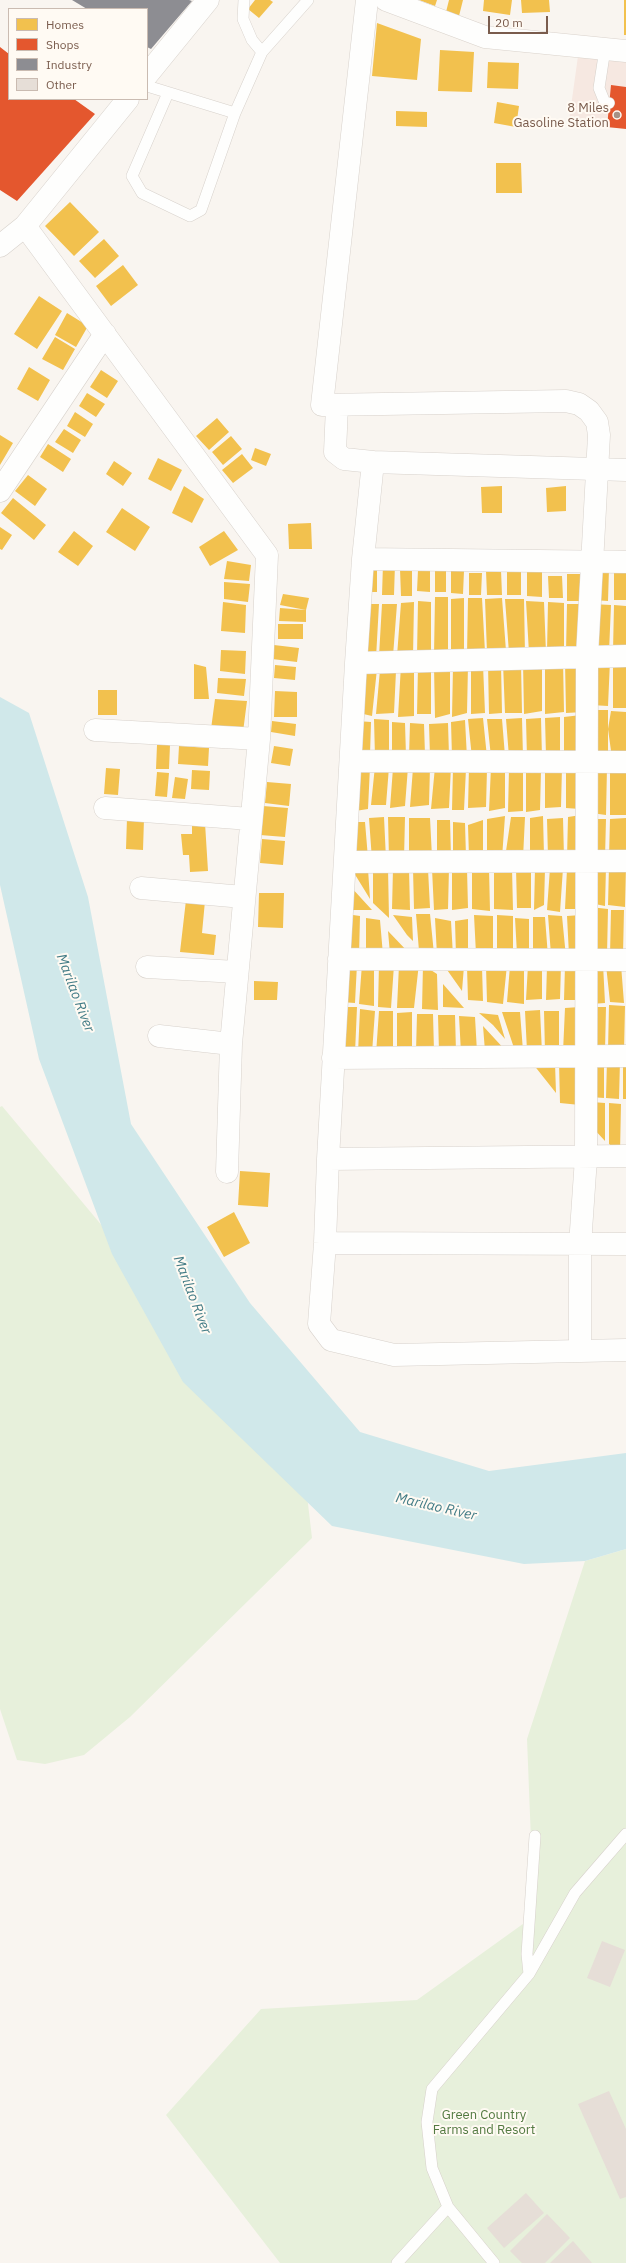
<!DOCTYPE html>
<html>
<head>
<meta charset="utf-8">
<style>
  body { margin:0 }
  #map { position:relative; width:626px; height:2263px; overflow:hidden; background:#f9f5f0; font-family:"IBM Plex Sans",sans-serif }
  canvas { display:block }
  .legend { position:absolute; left:8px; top:8px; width:140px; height:92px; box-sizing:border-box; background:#fffaf3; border:1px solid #cabbb1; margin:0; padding:5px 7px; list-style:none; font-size:12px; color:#7a5c4d }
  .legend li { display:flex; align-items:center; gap:8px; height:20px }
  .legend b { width:20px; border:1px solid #cabbb1 }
  .scale { position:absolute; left:488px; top:16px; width:60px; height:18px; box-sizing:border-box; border:2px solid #7a5c4d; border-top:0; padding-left:5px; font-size:12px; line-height:14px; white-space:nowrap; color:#7a5c4d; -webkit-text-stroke:3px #fffaf3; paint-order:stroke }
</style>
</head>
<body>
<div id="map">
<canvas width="626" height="2263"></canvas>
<ul class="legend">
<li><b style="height:11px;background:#f2c14e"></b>Homes</li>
<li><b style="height:11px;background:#e4572e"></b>Shops</li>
<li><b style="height:11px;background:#8d8d92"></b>Industry</li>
<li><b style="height:11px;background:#e6ded7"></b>Other</li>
</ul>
<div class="scale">20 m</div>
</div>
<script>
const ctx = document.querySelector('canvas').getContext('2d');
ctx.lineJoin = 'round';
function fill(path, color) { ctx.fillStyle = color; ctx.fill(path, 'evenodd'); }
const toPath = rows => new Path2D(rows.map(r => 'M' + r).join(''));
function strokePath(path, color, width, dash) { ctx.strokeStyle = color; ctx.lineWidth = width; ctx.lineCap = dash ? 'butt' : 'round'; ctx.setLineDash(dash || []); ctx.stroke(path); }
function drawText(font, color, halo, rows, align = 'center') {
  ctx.font = font + ' "IBM Plex Sans",sans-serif'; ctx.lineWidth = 4; ctx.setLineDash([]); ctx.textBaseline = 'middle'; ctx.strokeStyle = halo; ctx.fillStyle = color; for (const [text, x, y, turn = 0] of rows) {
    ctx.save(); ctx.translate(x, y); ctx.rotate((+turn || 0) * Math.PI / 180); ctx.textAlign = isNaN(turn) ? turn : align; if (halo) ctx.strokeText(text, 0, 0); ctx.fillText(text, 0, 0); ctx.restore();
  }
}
fill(toPath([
  [578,56,626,58,626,128,568,128]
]), '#f6e8e1');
fill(toPath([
  [2,1106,139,1270,305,1478,312,1538,130,1717,84,1755,45,1764,17,1760,0,1709,0,1107],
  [626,1549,626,2263,280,2263,166,2115,261,2009,417,2000,534,1916,527,1739,585,1561]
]), '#e7f0db');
fill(toPath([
  [0,697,29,713,88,897,131,1124,250,1303,360,1432,489,1471,626,1453,626,1549,585,1561,524,1564,332,1526,183,1382,112,1254,39,1059,0,885]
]), '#d0e8ea');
fill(toPath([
  [255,0,270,0,273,2,259,18,248,9],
  [419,0,437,0,435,6],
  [449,0,463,0,458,20,445,16],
  [484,0,512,0,510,15,483,11],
  [521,0,549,0,550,12,522,13],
  [624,0,626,0,626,35,624,35],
  [377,23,421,39,417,80,372,76],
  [440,50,474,52,472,92,438,91],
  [488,62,519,63,518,89,487,88],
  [497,102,519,106,516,127,494,123],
  [396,111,427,112,427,127,396,126],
  [496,163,521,163,522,193,496,193],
  [70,202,99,232,74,256,45,226],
  [104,239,119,256,95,278,79,261],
  [123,265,138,285,111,306,96,286],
  [39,296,62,311,37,349,14,334],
  [67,313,88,326,76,347,55,335],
  [55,337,75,349,63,370,42,359],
  [29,367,50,380,38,401,17,389],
  [101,370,118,381,107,398,90,387],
  [87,393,105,404,96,417,79,406],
  [75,412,93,424,85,437,67,426],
  [217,418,229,432,209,450,196,436],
  [64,429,81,440,73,453,55,442],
  [0,435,13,443,0,465],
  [231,436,242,449,223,465,212,452],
  [48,444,71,459,63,472,40,457],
  [255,448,271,454,266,466,251,460],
  [242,454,253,468,233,483,222,470],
  [158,458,182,470,171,491,148,479],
  [114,461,132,473,123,486,106,474],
  [28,475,47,489,35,506,15,491],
  [184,486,204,499,192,523,172,513],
  [502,486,502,513,482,513,481,487],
  [566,486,566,511,547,512,546,488],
  [13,498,46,525,34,540,1,513],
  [122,508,150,527,135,551,106,532],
  [311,523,312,549,289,549,288,524],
  [0,527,12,535,2,550,0,549],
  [74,531,93,546,78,566,58,552],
  [224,531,238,550,210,566,199,547],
  [227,561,251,565,249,581,224,579],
  [365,563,377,563,377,592,364,592],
  [383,564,395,564,394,595,382,595],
  [614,567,626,567,626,600,614,600],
  [595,568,609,569,608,601,593,600],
  [400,569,412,569,412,596,401,596],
  [418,570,430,570,430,592,417,591],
  [501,570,502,595,487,595,486,571],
  [507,570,521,570,521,595,507,595],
  [435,571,446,571,446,592,435,592],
  [451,571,464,571,463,594,451,593],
  [527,571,542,572,542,597,527,596],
  [469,573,482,573,481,595,469,595],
  [567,574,581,574,581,601,567,601],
  [548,576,562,576,563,598,549,598],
  [224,582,250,584,248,602,224,599],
  [283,594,309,598,306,610,280,605],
  [435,597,448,597,448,655,434,655],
  [464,598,464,654,451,653,451,599],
  [468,598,482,598,485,652,467,655],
  [502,598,506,651,487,653,485,599],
  [505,599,524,599,525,655,509,653],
  [418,601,431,602,431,656,417,655],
  [526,601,544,602,546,653,529,653],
  [223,602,246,605,245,633,221,631],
  [414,602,413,657,397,656,401,603],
  [548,602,564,603,564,649,547,652],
  [364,604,379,604,376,658,360,657],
  [382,604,397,604,393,656,379,656],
  [567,604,582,604,583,652,566,652],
  [592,604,611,605,609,652,591,650],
  [614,605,626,606,626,652,613,651],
  [280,608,306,610,306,622,279,621],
  [278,624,303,624,303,639,278,639],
  [274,645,299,648,297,662,272,659],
  [221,650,246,651,245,674,220,671],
  [591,659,610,661,608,706,591,705],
  [545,660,563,660,564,712,545,714],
  [542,661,542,711,524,714,523,662],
  [565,661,581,661,583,712,566,713],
  [613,661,626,661,626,708,613,708],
  [503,663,521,663,522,713,505,713],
  [194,664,206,667,209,699,194,699],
  [488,664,501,664,502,713,489,714],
  [275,665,296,667,295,680,274,678],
  [401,665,414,668,414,716,398,717],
  [468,665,467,713,452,717,453,667],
  [471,665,483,665,485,713,471,714],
  [434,666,450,666,450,714,435,718],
  [418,667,431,667,431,714,417,714],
  [362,668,377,669,372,716,359,713],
  [380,670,396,671,394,713,376,714],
  [218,678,246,679,244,696,217,693],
  [98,690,117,690,117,715,98,715],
  [275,691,297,692,297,717,274,717],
  [215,699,247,701,243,732,211,729],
  [592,710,608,710,608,758,591,758],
  [611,711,626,712,626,758,612,758,608,729],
  [581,715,582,757,564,757,564,717],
  [560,717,560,756,546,756,545,718],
  [483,718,487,757,472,758,468,719],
  [522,718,523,757,509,757,506,719],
  [541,718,542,758,527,758,526,719],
  [374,719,389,720,389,756,375,757],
  [487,719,502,719,505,756,491,757],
  [465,720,467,758,452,757,451,722],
  [272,721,296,724,295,736,271,732],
  [357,721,371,722,370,755,354,754],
  [392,722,405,723,406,756,392,756],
  [410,723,424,724,425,755,409,757],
  [448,723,449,756,430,756,429,724],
  [157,745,170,745,169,769,156,769],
  [179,746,209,748,208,766,178,764],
  [274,746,293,749,290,766,271,763],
  [375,766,389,767,386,805,371,805],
  [451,766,449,808,431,809,435,767],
  [590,766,607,767,606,815,591,813],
  [356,767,370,767,368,809,355,811],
  [408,767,405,806,390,808,393,768],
  [430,767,429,805,410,807,413,768],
  [469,767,487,769,486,807,468,808],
  [491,767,505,768,505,808,489,811],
  [562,767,561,807,545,808,545,768],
  [610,767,626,767,626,815,610,815],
  [106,768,120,769,118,795,104,794],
  [453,768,466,769,464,810,452,810],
  [566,768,581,768,580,809,566,808],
  [509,769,523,771,523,811,508,812],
  [526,769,541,770,540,810,526,812],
  [192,770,210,771,209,790,191,789],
  [157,772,169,773,167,797,155,796],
  [175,777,188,779,185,799,172,798],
  [267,782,291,784,289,806,265,803],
  [263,806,288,808,285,837,260,835],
  [581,815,582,857,567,858,568,817],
  [505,816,502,858,487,858,487,819],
  [543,816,544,855,530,856,530,818],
  [384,817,386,859,372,860,369,818],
  [388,817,405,817,404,859,389,859],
  [511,817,525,817,523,858,505,858],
  [127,818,144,819,143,850,126,849],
  [409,818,430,818,432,857,409,855],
  [563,818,564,857,548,858,547,819],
  [626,818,626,857,609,857,610,819],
  [590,819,606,819,605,858,591,856],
  [437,820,450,820,451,857,437,858],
  [483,820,483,858,469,857,468,825],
  [353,822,365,822,368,858,353,856],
  [453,822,465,823,466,857,453,858],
  [205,823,208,871,190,872,189,855,183,855,181,834,192,834,192,824],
  [262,839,285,841,283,865,260,863],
  [590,866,606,867,605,906,590,903],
  [609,866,626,866,625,907,608,905],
  [494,867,512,868,513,910,494,909],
  [351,868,368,869,370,899],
  [373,868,388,868,389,918,373,903],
  [449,868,448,909,434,910,432,869],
  [472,868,489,868,490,911,472,909],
  [516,868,531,868,531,908,517,908],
  [550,868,563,868,560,912,547,910],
  [581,868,580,909,565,909,567,869],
  [393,869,409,869,410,910,392,909],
  [413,869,428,869,430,908,414,909],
  [467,869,468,908,452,910,452,870],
  [535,869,545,869,544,905,534,910],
  [350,886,372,910,351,910],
  [259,893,284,893,283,928,258,927],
  [186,900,205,901,202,933,216,935,214,955,180,952],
  [590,907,608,909,607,955,591,955],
  [611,910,624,910,623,954,610,955],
  [346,914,360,916,359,956,344,955],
  [416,914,430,914,434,954,419,951],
  [393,915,412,917,413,941,407,935],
  [474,915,493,916,493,953,476,954],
  [497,915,513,916,513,957,497,956],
  [548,915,562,916,566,957,551,955],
  [581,915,582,956,569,955,567,916],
  [533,917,545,917,548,957,533,957],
  [366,918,380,920,383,955,366,955],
  [435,918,451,921,453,956,437,955],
  [515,918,529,919,529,955,517,954],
  [468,919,468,956,456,956,455,921],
  [388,931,410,954,390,954],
  [419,963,414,1008,397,1008,399,965],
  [590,963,603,964,605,1003,591,1004],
  [357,964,355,1003,341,1002,344,965],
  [362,964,374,965,374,1006,359,1004],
  [379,964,394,965,391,1008,378,1007],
  [423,965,437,974,438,1010,422,1009],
  [507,965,503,1004,487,1002,486,966],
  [524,965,524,1004,507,1002,510,966],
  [528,965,542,965,542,999,526,1000],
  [561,965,560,999,546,1000,547,966],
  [581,965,581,1000,564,1000,565,966],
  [606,965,621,965,624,1003,610,1002],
  [464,966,462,991,445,967],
  [467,967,482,967,483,1001,468,1000],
  [254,981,278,982,277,1000,254,1000],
  [443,984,464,1008,443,1007],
  [609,1005,625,1006,624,1051,608,1050],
  [341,1007,357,1007,355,1053,339,1052],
  [580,1007,581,1051,563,1052,565,1008],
  [592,1007,606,1007,605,1051,590,1050],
  [360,1009,375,1011,372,1053,358,1053],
  [540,1010,542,1053,527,1051,525,1011],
  [379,1011,393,1011,393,1054,376,1054],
  [544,1011,559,1011,559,1052,545,1052],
  [412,1012,412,1053,397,1053,397,1013],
  [502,1012,520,1012,523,1051,515,1051],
  [479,1013,498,1015,505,1039,493,1025],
  [417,1014,433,1014,434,1051,416,1052],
  [438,1015,455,1015,456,1052,439,1052],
  [459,1016,475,1017,477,1052,461,1053],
  [483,1026,507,1052,485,1051],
  [590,1060,604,1061,604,1098,590,1097],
  [607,1060,620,1061,619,1099,606,1098],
  [623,1060,626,1060,626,1099,623,1099],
  [581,1061,580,1105,560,1103,559,1062],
  [555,1063,556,1093,533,1064],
  [592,1102,605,1103,605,1141,593,1128],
  [609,1103,621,1104,620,1153,609,1144],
  [240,1171,270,1173,268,1207,238,1205],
  [234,1212,250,1243,224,1257,207,1227]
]), '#f2c14e');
fill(toPath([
  [0,47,9,54,9,99,74,99,95,114,17,201,0,190],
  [611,85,626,87,626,129,607,127]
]), '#e4572e');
fill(toPath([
  [72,0,189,0,192,1,151,49,147,47,147,9,87,9]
]), '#8d8d92');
fill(toPath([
  [602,1941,625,1950,610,1987,587,1978],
  [609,2091,626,2129,626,2197,620,2199,578,2104],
  [526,2193,544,2213,504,2248,487,2228],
  [547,2214,570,2238,545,2263,522,2263,510,2251],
  [573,2241,592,2263,550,2263]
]), '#e6ded7');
const service = toPath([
  [244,0,243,19,252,40,262,52,308,0],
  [605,49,599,88,605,103,609,103],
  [147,86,235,113,262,52],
  [168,93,132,176,142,193,190,216,201,210,235,113],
  [529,1974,527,1954,535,1836],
  [397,2263,448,2207],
  [494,2263,448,2207,432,2168,427,2122,432,2089,529,1974,575,1893,626,1834]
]);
const minor = toPath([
  [147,75,208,0],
  [25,226,267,555,259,739,231,1044,227,1172],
  [0,246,25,226,128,99],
  [337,406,335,452,344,459,373,462,363,559,356,663,328,1159,325,1243,319,1324,331,1340,394,1355,580,1351,580,1245,586,1158,587,656,599,435,597,422,589,411,579,404,566,401,322,405,367,0],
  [373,462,626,470],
  [0,491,105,334],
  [363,559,626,562],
  [356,663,626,656],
  [95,730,259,739],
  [351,761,626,762],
  [105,808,250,819],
  [345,862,626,861],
  [141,888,243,897],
  [339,959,626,960],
  [147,967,237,972],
  [159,1036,231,1044],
  [333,1058,626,1056],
  [328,1159,626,1156],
  [325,1243,626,1244],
  [580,1351,626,1350]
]);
const secondary = toPath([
  [386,0,485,37,626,51]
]);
strokePath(service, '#d7d1cb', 12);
strokePath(minor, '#d7d1cb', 23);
strokePath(secondary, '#d9d2cb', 23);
strokePath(service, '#fefefd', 11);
strokePath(minor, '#fefefd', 22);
strokePath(secondary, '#fefefd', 22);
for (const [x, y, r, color] of [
  [617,115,4,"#a69286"]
]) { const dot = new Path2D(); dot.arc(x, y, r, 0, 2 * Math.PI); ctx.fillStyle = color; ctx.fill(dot); strokePath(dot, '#fffaf3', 1.5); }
drawText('13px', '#7a5c4d', '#fffaf3', [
  ["8 Miles",609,108],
  ["Gasoline Station",609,123]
], 'right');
drawText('13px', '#537a41', '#fffaf3', [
  ["Green Country",484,2115],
  ["Farms and Resort",484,2130]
]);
drawText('italic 14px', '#437c86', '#fffaf3', [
  ["Marilao River",75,993,69],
  ["Marilao River",192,1295,69],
  ["Marilao River",436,1507,13]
]);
</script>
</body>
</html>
